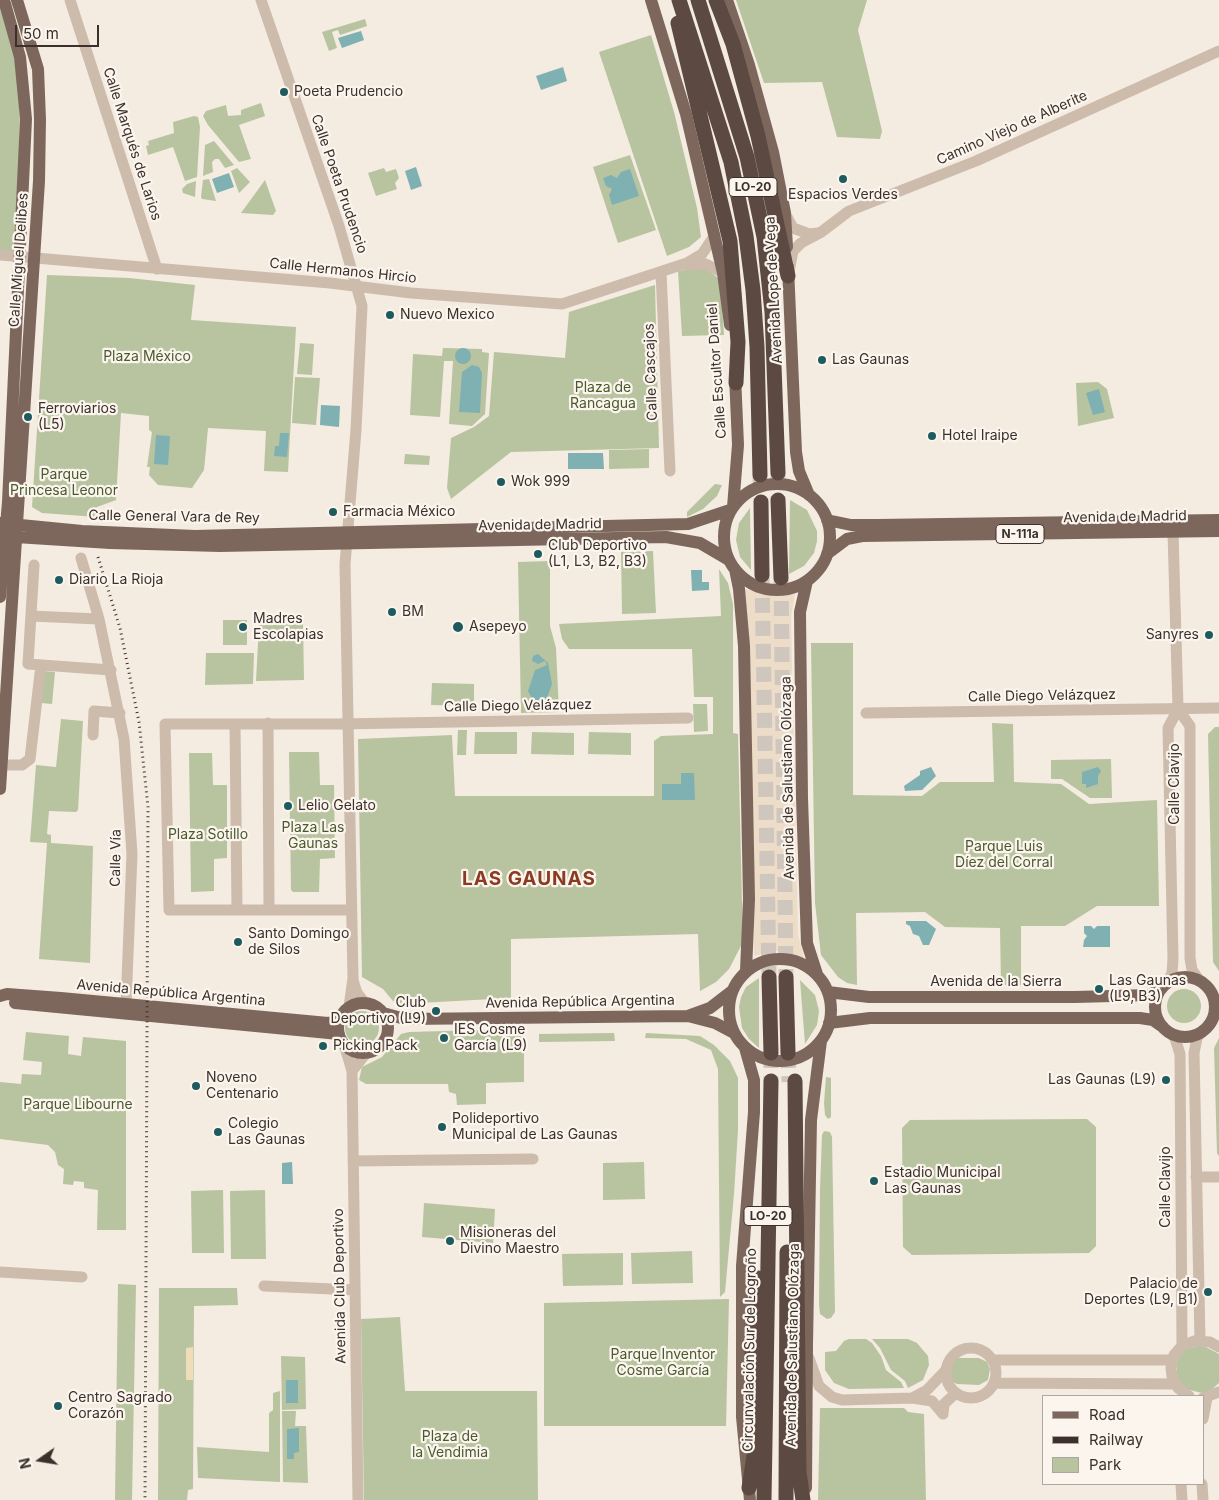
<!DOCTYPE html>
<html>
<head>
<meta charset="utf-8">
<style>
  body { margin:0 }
  #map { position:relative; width:1219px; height:1500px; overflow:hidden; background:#f4ebe1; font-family:Inter,sans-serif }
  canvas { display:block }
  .legend { position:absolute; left:1042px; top:1395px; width:162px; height:90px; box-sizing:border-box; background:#fbf5ee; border:1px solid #aea6a0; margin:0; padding:6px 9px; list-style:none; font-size:15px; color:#3b302b }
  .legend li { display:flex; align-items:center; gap:10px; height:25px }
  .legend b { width:25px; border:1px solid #aea6a0 }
  .north { position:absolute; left:15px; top:1435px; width:50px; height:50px; -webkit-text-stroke:4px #fbf5ee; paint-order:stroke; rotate:257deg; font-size:14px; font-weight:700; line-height:20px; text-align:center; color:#3b302b }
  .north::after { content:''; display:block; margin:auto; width:18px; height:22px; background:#3b302b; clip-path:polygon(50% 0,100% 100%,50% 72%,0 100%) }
  .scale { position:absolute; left:15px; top:25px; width:84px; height:22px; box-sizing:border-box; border:2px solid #3b302b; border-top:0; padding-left:6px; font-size:15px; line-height:18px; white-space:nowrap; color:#3b302b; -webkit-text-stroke:4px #fbf5ee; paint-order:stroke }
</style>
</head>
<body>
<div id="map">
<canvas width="1219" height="1500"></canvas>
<ul class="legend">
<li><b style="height:6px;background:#7d675c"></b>Road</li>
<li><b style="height:6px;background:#3b302b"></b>Railway</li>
<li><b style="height:14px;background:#b8c4a0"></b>Park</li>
</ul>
<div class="north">N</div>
<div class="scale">50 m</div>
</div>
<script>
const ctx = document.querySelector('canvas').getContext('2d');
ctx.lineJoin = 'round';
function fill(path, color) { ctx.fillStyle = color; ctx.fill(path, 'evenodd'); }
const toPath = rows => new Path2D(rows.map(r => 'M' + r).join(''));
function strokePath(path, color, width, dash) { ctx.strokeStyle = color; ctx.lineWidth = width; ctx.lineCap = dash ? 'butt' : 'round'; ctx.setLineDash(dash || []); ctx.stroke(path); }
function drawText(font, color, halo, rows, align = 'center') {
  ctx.font = font + ' Inter,sans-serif'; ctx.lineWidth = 4.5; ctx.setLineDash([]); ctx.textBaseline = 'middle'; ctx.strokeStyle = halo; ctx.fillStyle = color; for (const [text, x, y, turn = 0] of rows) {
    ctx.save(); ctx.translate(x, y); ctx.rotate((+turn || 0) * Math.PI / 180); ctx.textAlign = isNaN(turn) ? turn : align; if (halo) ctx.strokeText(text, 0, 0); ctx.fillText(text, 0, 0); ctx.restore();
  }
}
fill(toPath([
  [736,0,867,0,858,30,882,131,880,139,837,137,822,82,764,83],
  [0,6,20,57,19,257,0,255],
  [365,19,367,26,340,35,338,30,332,32,337,48,329,51,322,32],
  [651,35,674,112,697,208,701,237,689,247,667,256,599,52],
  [261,103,265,116,239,125,251,159,239,162,208,125,203,116,206,111,226,105,228,116,241,115,241,110],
  [194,116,198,117,200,127,197,177,185,181,173,147,148,155,146,146,149,145,148,141,174,133,173,122],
  [214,141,234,165,225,168,219,159,215,159,212,162,213,172,203,176,205,145],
  [630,155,656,230,618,243,593,167],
  [237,168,250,182,239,193,231,171],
  [384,168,386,172,396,169,399,178,395,183,397,189,376,196,368,173],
  [209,179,216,201,202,199,201,197,203,180],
  [265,180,276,211,273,215,241,213],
  [196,181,195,197,183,193,182,189,187,184],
  [704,267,718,278,721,291,724,335,682,336,678,271],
  [47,275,129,278,195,285,191,320,296,327,288,472,264,471,266,431,208,428,204,470,192,488,158,485,149,475,150,467,147,467,152,432,149,430,149,416,121,413,116,500,97,507,97,517,42,513,32,507],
  [655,285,659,448,511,452,451,499,447,488,451,438,474,427,489,416,494,352,565,358,569,312],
  [300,343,314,344,312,375,297,374],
  [443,348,482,349,482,352,489,353,485,414,472,426,449,424,453,361,444,361,440,417,410,415,413,354,442,356],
  [295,377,320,378,316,425,292,423],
  [1098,382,1107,389,1114,418,1078,426,1076,383],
  [649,449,649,468,609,469,609,450],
  [405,454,430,456,429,465,404,464],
  [715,484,722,485,717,496,703,509,687,517,687,512],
  [790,500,807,510,817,531,817,541,814,553,804,566,789,574],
  [750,508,751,570,740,557,736,540,739,523],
  [653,551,656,613,622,614,621,552],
  [550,561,550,626,556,648,559,712,521,713,518,562],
  [719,569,728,583,733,604,733,733,738,734,743,942,729,969,716,982,700,991,698,934,511,939,511,998,401,1004,393,1001,383,989,362,977,358,739,452,735,455,796,654,796,654,741,661,736,713,734,713,697,694,697,692,649,569,649,562,639,559,624,721,616],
  [223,620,247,620,247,645,223,645],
  [303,624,304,680,256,681,259,625],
  [811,643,853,643,853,795,922,796,940,782,994,782,992,723,1013,724,1014,782,1061,784,1089,804,1157,800,1159,906,1097,906,1065,926,1021,926,1021,985,1001,985,1000,928,945,927,925,912,856,913,857,985,847,983,838,977,821,955,815,903],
  [206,653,254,653,253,684,205,685],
  [44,671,55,672,52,704,41,703],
  [432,683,474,684,474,706,431,705],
  [693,704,707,704,708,731,694,732],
  [61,719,83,721,78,810,76,812,49,811,47,834,51,835,51,843,93,846,90,963,39,959,47,843,30,842,36,765,56,767],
  [1215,727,1219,727,1219,971,1213,962,1208,734],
  [458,730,467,730,466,755,457,755],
  [475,732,517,732,517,754,474,754],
  [532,732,574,733,574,755,531,754],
  [589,732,631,733,631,755,588,754],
  [289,752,319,752,320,785,334,785,335,858,320,859,319,892,293,892,291,890],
  [189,753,212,753,213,785,227,785,227,858,214,859,214,891,191,892],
  [1111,759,1112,798,1090,798,1062,779,1051,779,1051,760],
  [759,978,759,1048,749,1039,742,1028,739,1007,741,997,746,987],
  [800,980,815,995,819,1011,817,1025,805,1044],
  '1167 1006a17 17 0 1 1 34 0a17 17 0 1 1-34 0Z',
  '345 1028a17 17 0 1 1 34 0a17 17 0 1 1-34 0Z',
  [513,1029,524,1034,524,1082,486,1083,486,1104,457,1105,456,1094,449,1092,448,1084,366,1084,359,1080,362,1067,382,1057,401,1034,409,1032],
  [26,1032,69,1036,68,1054,81,1056,83,1037,126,1041,126,1230,97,1230,98,1190,84,1188,84,1182,74,1181,73,1185,63,1184,64,1169,58,1165,55,1152,48,1145,0,1139,0,1082,21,1084,22,1074,41,1075,42,1062,23,1060],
  [614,1033,615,1041,539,1042,539,1034],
  [646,1033,700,1036,714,1045,730,1061,738,1078,738,1130,734,1194,725,1292,720,1297,718,1069,711,1050,686,1039,645,1038],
  [1219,1038,1219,1156,1217,1153,1214,1048],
  [826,1077,831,1078,831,1117,828,1119,825,1115,824,1103],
  [1087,1119,1096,1127,1096,1246,1089,1253,912,1255,903,1247,902,1128,910,1120],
  [824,1131,830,1132,832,1137,835,1312,831,1318,827,1319,820,1314,819,1304,820,1189,822,1135],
  [644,1162,645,1199,603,1200,603,1163],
  [223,1190,224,1253,192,1253,191,1191],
  [265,1190,266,1259,231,1259,230,1191],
  [424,1203,495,1209,493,1243,422,1237],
  [692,1251,693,1283,632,1284,631,1253],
  [623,1253,623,1285,563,1286,562,1254],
  [118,1284,136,1285,132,1500,115,1500],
  [159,1288,237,1288,238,1305,194,1306,193,1489,188,1490,187,1500,158,1500],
  [729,1299,726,1426,544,1426,544,1303],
  [400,1317,405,1391,537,1391,538,1500,364,1500,361,1319],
  [849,1339,866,1339,872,1343,881,1356,886,1370,901,1382,904,1388,849,1389,834,1383,825,1370,825,1352,836,1351,844,1341],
  [872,1339,908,1339,917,1343,928,1356,929,1365,923,1380,908,1388,905,1381,891,1370,880,1348],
  [1202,1345,1219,1354,1219,1383,1210,1391,1202,1393,1186,1389,1177,1377,1177,1361,1181,1354,1186,1349],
  [281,1356,305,1357,306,1409,282,1410],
  [959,1358,979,1358,987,1362,990,1369,988,1380,979,1385,957,1384,951,1381,948,1373,950,1365,953,1360],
  [280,1391,280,1482,198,1478,197,1447,269,1452,269,1413,273,1410,273,1393],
  [820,1408,904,1408,908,1412,924,1414,926,1500,818,1500],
  [282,1411,296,1411,295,1426,306,1426,308,1483,283,1482]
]), '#b8c4a0');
fill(toPath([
  [193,1347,193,1380,186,1380,186,1348]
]), '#efdcb8');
fill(toPath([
  [744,589,771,595,795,593,791,617,798,934,804,959,785,951,774,951,754,956,751,784]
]), '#ecdcc8');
fill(toPath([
  [361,31,364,40,342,48,338,38],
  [563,67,567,81,541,90,536,76],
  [416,167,422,186,411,190,405,171],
  [630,169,639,196,612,205,609,195,612,189,606,186,603,178,611,175,617,178,621,172],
  [229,173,234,187,217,193,212,179],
  '455 356a8 8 0 1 1 16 0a8 8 0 1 1-16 0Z',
  [472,365,479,367,482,373,480,413,459,412,462,372],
  [1099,389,1105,412,1093,415,1086,393],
  [321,405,340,406,339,427,320,425],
  [280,433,289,433,287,457,274,456,275,446,279,446],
  [156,435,170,436,168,465,154,464],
  [568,453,603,453,604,469,568,469],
  [691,570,702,570,702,582,709,582,709,590,692,591],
  [538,654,548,663,552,684,547,698,538,702,532,699,528,691,535,670,547,665,545,661,538,664,532,661,533,656],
  [931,767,936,776,922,790,905,791,904,786,920,775,920,771],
  [1098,767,1101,771,1098,776,1098,784,1086,788,1086,784,1082,784,1082,772],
  [681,773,694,773,695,800,662,800,662,784,681,784],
  [906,921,926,921,936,929,929,945,923,945,919,936,913,934,910,926,906,924],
  [1084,926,1091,926,1094,929,1097,926,1110,926,1110,947,1083,947,1084,940,1087,936,1084,933],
  [292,1162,293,1184,282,1184,282,1163],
  [286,1380,298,1380,298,1403,286,1403],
  [299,1428,299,1452,294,1453,294,1459,287,1459,287,1429]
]), '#7fb0b2');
strokePath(toPath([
  [778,473,778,500],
  [760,475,761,502],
  [762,575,769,977],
  [781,578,786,977],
  [771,1053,771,1081],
  [788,1053,789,1082]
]), '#cfc6bd', 15, [15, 8]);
strokePath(toPath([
  [70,0,157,269],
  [261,0,339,226,362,306,356,430,345,564,353,978,349,1007],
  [785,213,793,228,809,234,818,233],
  [0,255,330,283,411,293,562,304,687,263,702,254,715,235],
  [687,265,706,264,723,273],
  [661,272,670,471],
  [789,272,793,251,801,243,820,233,849,211,976,161,1219,51],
  [81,558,99,619,124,739,132,854,126,1005],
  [34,565,28,664,111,670],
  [31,616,99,619],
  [1178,709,1190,726,1190,958,1192,970,1200,981],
  [866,713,1219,708],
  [268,723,269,910],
  [235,724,237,910],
  [93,735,94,711,120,713],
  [2,765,22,765,30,759,41,665],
  [351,910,169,910,165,724,339,724,688,718],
  [353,980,357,993,365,1003],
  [1167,983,1172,973,1173,959,1168,728,1178,709,1173,532],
  [1169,1032,1175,1038,1180,1054,1182,1346],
  [344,1044,352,1071,358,1500],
  [352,1071,366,1053],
  [353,1161,533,1159],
  [1196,1177,1219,1177],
  [0,1272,82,1277],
  [264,1286,355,1290],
  [1200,1340,1194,1053,1197,1038,1203,1030],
  '946 1373a25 25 0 1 1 50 0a25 25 0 1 1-50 0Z',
  [809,1358,819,1386,832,1397,842,1400,912,1398,927,1390,947,1369],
  [992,1360,1172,1360],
  [994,1383,1175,1384],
  [1189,1396,1178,1388,1172,1376,1171,1368,1174,1355,1182,1346,1194,1341,1210,1342,1219,1347],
  [912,1398,932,1401,943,1414],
  [1203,1398,1219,1392],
  [943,1414,944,1404,956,1393],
  [1203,1419,1207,1398],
  [1181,1484,1182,1500],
  [1202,1484,1203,1500]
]), '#cdbbac', 11);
strokePath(toPath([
  [651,0,686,114,723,273,730,325],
  [727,0,749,65,773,152,785,213,787,247],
  [788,267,796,452,799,471,809,495],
  '724 537a53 53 0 1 1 106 0a53 53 0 1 1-106 0Z',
  [733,507,738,445,735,375],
  [827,520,851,525,878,525,1219,520],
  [0,523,82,531,195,536,688,524,730,510],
  [0,536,110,543,220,546,666,537,700,543,729,560],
  [827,554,847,539,862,536,1219,531],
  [735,569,739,589,744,646,749,899,746,971],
  [807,581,800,612,802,798,807,943,817,974],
  [0,597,8,502,26,119,20,57,4,0],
  [0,789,39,181,40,120,38,69,17,0],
  '729 1010a51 51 0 1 1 102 0a51 51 0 1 1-102 0Z',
  '1155 1007a30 30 0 1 1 60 0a30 30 0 1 1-60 0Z',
  [828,992,869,997,1075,997,1150,995,1162,988],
  [0,996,7,994,61,998,328,1023,339,1021],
  '338 1028a25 25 0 1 1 50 0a25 25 0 1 1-50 0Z',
  [15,1003,339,1034],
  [383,1013,405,1019,688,1016,715,1023,734,1033],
  [688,1016,710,1008,732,991],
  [829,1023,870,1018,1140,1018,1153,1020,1163,1027],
  [745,1048,754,1080,754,1112,742,1266,742,1417,750,1500],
  [806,1488,807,1344,811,1120,821,1041]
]), '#7d675c', 12);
strokePath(toPath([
  [679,0,731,162,746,236,753,290,757,347,760,475],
  [698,0,747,157,764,237,772,312,778,473],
  [716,0,733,44,758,136,788,276],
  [678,23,730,241,738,342,736,383],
  [778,500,781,578],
  [761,502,762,575],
  [769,977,771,1053],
  [786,977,788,1053],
  [795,1081,799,1472,803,1500],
  [749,1488,754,1456,752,1344,758,1278],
  [764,1500,771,1081],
  [786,1500,787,1252]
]), '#5c4a42', 15);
strokePath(toPath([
  [98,557,120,628,139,722,148,807,145,1500]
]), '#3b302b', 3, [1, 4]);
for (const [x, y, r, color] of [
  [284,92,5,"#1f5a5e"],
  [843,179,5,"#1f5a5e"],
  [390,315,5,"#1f5a5e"],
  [822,360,5,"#1f5a5e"],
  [28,417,5,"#1f5a5e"],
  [932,436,5,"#1f5a5e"],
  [501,482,5,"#1f5a5e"],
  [333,512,5,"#1f5a5e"],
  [538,554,5,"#1f5a5e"],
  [59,580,5,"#1f5a5e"],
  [392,612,5,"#1f5a5e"],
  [243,627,5,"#1f5a5e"],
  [458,627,6,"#1f5a5e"],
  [1209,635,5,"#1f5a5e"],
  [288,806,5,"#1f5a5e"],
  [238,942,5,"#1f5a5e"],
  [1099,989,5,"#1f5a5e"],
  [436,1011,5,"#1f5a5e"],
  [444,1038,5,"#1f5a5e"],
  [323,1046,5,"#1f5a5e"],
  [1166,1080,5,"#1f5a5e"],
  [196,1086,5,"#1f5a5e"],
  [442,1127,5,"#1f5a5e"],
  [218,1132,5,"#1f5a5e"],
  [874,1181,5,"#1f5a5e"],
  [450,1241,5,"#1f5a5e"],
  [1208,1292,5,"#1f5a5e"],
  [58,1406,5,"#1f5a5e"]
]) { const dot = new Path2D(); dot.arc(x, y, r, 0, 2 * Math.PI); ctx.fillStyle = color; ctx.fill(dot); strokePath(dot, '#fbf5ee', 2); }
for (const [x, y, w] of [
  [753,187,48],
  [1020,534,48],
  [768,1216,48]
]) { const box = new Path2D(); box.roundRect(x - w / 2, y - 9.5, w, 19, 4); ctx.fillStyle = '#fbf5ee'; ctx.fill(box); strokePath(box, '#3b302b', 1); }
drawText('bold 12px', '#3b302b', null, [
  ["LO-20",753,187],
  ["N-111a",1020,534],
  ["LO-20",768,1216]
]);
drawText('14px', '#3b302b', '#fbf5ee', [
  ["Poeta Prudencio",294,92],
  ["Espacios Verdes",843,195,"center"],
  ["Nuevo Mexico",400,315],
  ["Las Gaunas",832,360],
  ["Ferroviarios",38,409],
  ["(L5)",38,425],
  ["Hotel Iraipe",942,436],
  ["Wok 999",511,482],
  ["Farmacia México",343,512],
  ["Club Deportivo",548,546],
  ["(L1, L3, B2, B3)",548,562],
  ["Diario La Rioja",69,580],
  ["BM",402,612],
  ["Madres",253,619],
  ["Escolapias",253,635],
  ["Asepeyo",469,627],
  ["Sanyres",1199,635,"right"],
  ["Lelio Gelato",298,806],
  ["Santo Domingo",248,934],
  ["de Silos",248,950],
  ["Las Gaunas",1109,981],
  ["(L9, B3)",1109,997],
  ["Club",426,1003,"right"],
  ["Deportivo (L9)",426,1019,"right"],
  ["IES Cosme",454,1030],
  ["García (L9)",454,1046],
  ["Picking Pack",333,1046],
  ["Noveno",206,1078],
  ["Centenario",206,1094],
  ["Las Gaunas (L9)",1156,1080,"right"],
  ["Polideportivo",452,1119],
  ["Municipal de Las Gaunas",452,1135],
  ["Colegio",228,1124],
  ["Las Gaunas",228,1140],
  ["Estadio Municipal",884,1173],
  ["Las Gaunas",884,1189],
  ["Misioneras del",460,1233],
  ["Divino Maestro",460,1249],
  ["Palacio de",1198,1284,"right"],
  ["Deportes (L9, B1)",1198,1300,"right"],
  ["Centro Sagrado",68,1398],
  ["Corazón",68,1414]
], 'left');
drawText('14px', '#3b302b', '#fbf5ee', [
  ["Camino Viejo de Alberite",1012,128,-24],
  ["Calle Marqués de Larios",132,144,72],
  ["Calle Poeta Prudencio",339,184,71],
  ["Calle Miguel Delibes",19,260,-86],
  ["Calle Hermanos Hircio",343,271,6],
  ["Avenida Lope de Vega",774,290,-93],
  ["Calle Escultor Daniel",717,371,-94],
  ["Calle Cascajos",651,372,-92],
  ["Calle General Vara de Rey",174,517,1],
  ["Avenida de Madrid",1125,517,-1],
  ["Avenida de Madrid",540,525,-1],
  ["Calle Diego Velázquez",1042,696,-1],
  ["Calle Diego Velázquez",518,706,-1],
  ["Avenida de Salustiano Olózaga",788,778,-91],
  ["Calle Clavijo",1175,784,-90],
  ["Calle Vía",116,858,-89],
  ["Avenida de la Sierra",996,982],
  ["Avenida República Argentina",171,993,5],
  ["Avenida República Argentina",580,1002,-1],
  ["Calle Clavijo",1166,1187,-90],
  ["Avenida Club Deportivo",340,1286,-91],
  ["Avenida de Salustiano Olózaga",793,1345,-89],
  ["Circunvalación Sur de Logroño",750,1350,-89]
]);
drawText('14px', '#4a5a2e', '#fbf5ee', [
  ["Plaza México",147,357],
  ["Plaza de",603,388],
  ["Rancagua",603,404],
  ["Parque",64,475],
  ["Princesa Leonor",64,491],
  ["Plaza Las",313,828],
  ["Gaunas",313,844],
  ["Plaza Sotillo",208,835],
  ["Parque Luis",1004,847],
  ["Díez del Corral",1004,863],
  ["Parque Libourne",78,1105],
  ["Parque Inventor",663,1355],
  ["Cosme García",663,1371],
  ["Plaza de",450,1437],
  ["la Vendimia",450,1453]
]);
ctx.letterSpacing = '1px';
drawText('bold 19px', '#8c3b22', '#fbf5ee', [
  ["LAS GAUNAS",529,879]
]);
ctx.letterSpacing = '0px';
</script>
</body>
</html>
